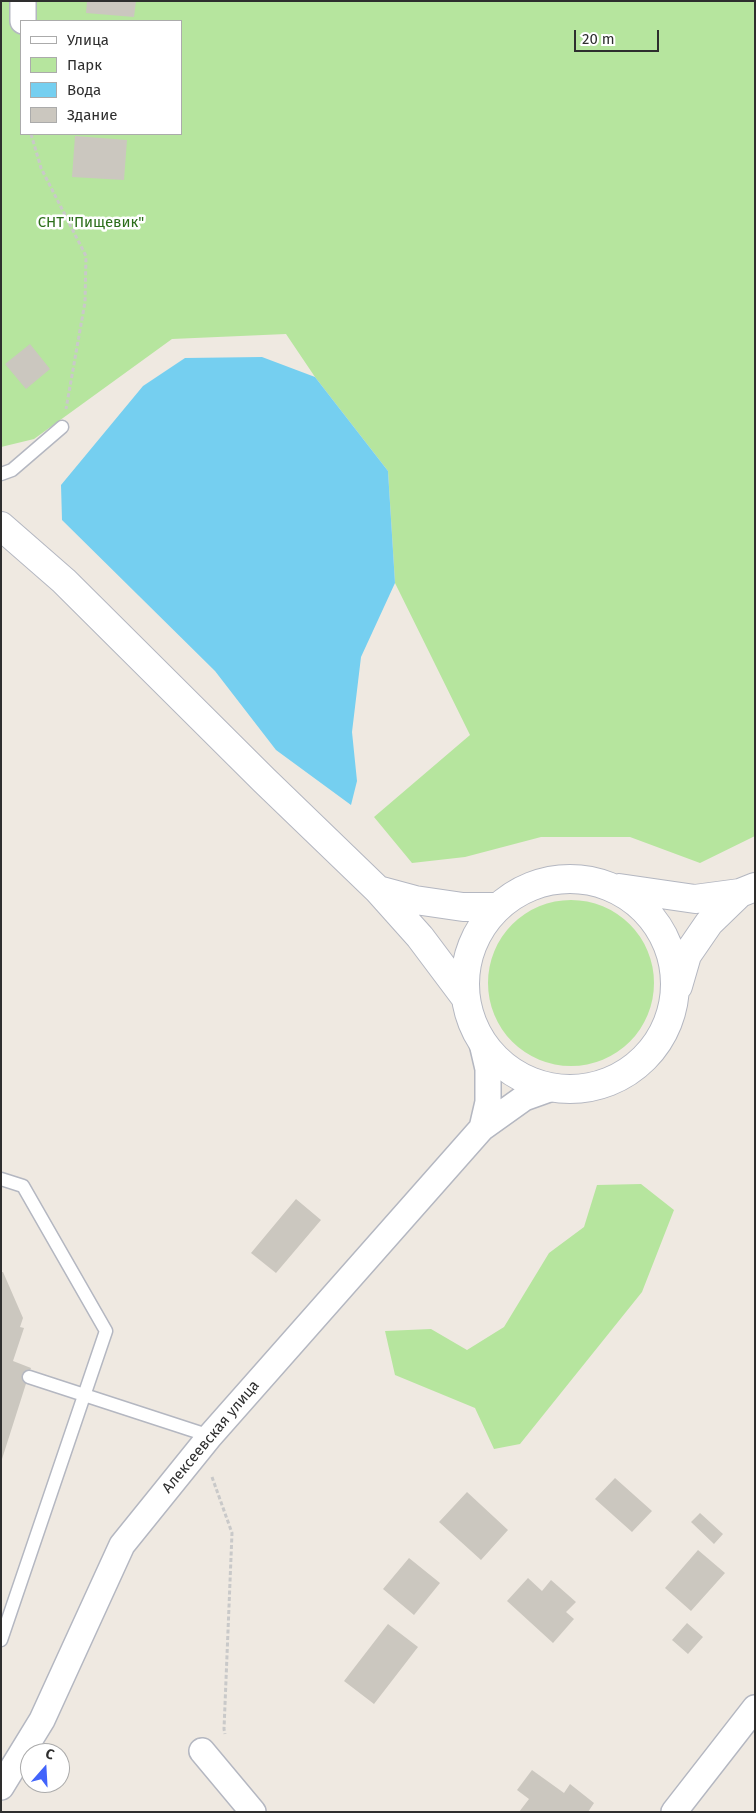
<!DOCTYPE html>
<html>
<head>
<meta charset="utf-8">
<style>
  body { margin:0 }
  #map { position:relative; width:756px; height:1813px; overflow:hidden; background:#efe9e1; font-family:"Fira Sans",sans-serif }
  canvas { display:block }
  .frame { position:absolute; inset:0; border:2px solid #2e2e2e; pointer-events:none }
  .legend { position:absolute; left:20px; top:20px; width:162px; height:115px; box-sizing:border-box; background:#fff; border:1px solid #ababab; margin:0; padding:6px 9px; list-style:none; font-size:15px; color:#2e2e2e }
  .legend li { display:flex; align-items:center; gap:10px; height:25px }
  .legend b { width:25px; border:1px solid #ababab }
  .north { position:absolute; left:20px; top:1743px; width:50px; height:50px; box-sizing:border-box; background:#fff; border:1px solid #ababab; border-radius:50%; rotate:19deg; font-size:14px; font-weight:700; line-height:20px; text-align:center; color:#2e2e2e }
  .north::after { content:''; display:block; margin:auto; width:18px; height:22px; background:#4264fb; clip-path:polygon(50% 0,100% 100%,50% 72%,0 100%) }
  .scale { position:absolute; left:574px; top:30px; width:85px; height:22px; box-sizing:border-box; border:2px solid #2e2e2e; border-top:0; padding-left:6px; font-size:15px; line-height:18px; white-space:nowrap; color:#2e2e2e; -webkit-text-stroke:4px #fff; paint-order:stroke }
</style>
</head>
<body>
<div id="map">
<canvas width="756" height="1813"></canvas>
<div class="frame"></div>
<ul class="legend">
<li><b style="height:6px;background:#fff"></b>Улица</li>
<li><b style="height:14px;background:#b6e59e"></b>Парк</li>
<li><b style="height:14px;background:#75cff0"></b>Вода</li>
<li><b style="height:14px;background:#cbc7bf"></b>Здание</li>
</ul>
<div class="north">С</div>
<div class="scale">20 m</div>
</div>
<script>
const ctx = document.querySelector('canvas').getContext('2d');
ctx.lineJoin = 'round';
function fill(path, color) { ctx.fillStyle = color; ctx.fill(path, 'evenodd'); }
const toPath = rows => new Path2D(rows.map(r => 'M' + r).join(''));
function strokePath(path, color, width, dash) { ctx.strokeStyle = color; ctx.lineWidth = width; ctx.lineCap = dash ? 'butt' : 'round'; ctx.setLineDash(dash || []); ctx.stroke(path); }
function drawText(font, color, halo, rows, align = 'center') {
  ctx.font = font + ' "Fira Sans",sans-serif'; ctx.lineWidth = 5; ctx.setLineDash([]); ctx.textBaseline = 'middle'; ctx.strokeStyle = halo; ctx.fillStyle = color; for (const [text, x, y, turn = 0] of rows) {
    ctx.save(); ctx.translate(x, y); ctx.rotate((+turn || 0) * Math.PI / 180); ctx.textAlign = isNaN(turn) ? turn : align; if (halo) ctx.strokeText(text, 0, 0); ctx.fillText(text, 0, 0); ctx.restore();
  }
}
fill(toPath([
  [1,1,755,1,755,836,700,863,630,837,541,837,465,857,412,863,374,817,470,735,395,583,388,471,315,377,286,334,172,339,34,439,1,447],
  [21,21,181,21,181,134,21,134],
  '488 983a83 83 0 1 1 166 0a83 83 0 1 1-166 0Z',
  [641,1184,674,1210,642,1292,520,1444,494,1449,475,1408,395,1375,385,1331,431,1329,467,1350,504,1327,549,1253,584,1227,597,1185]
]), '#b6e59e');
fill(toPath([
  [262,357,315,377,388,471,395,583,361,657,352,732,357,781,351,805,276,750,215,671,62,520,61,485,143,386,185,358]
]), '#75cff0');
fill(toPath([
  [87,1,136,1,134,17,86,13],
  [75,136,127,140,124,180,72,177],
  [30,344,50,369,26,389,5,364],
  [296,1199,321,1220,276,1273,251,1253],
  [1,1272,3,1272,23,1318,20,1327,24,1328,13,1361,31,1368,2,1459],
  [615,1478,652,1511,632,1532,595,1499],
  [467,1492,508,1530,481,1560,439,1522],
  [700,1513,723,1534,714,1544,691,1522],
  [698,1550,725,1573,691,1611,665,1588],
  [409,1558,440,1583,414,1615,383,1589],
  [528,1578,542,1591,551,1580,576,1602,566,1612,574,1619,553,1643,507,1601],
  [687,1623,703,1637,688,1654,672,1640],
  [388,1624,418,1647,374,1704,344,1681],
  [532,1770,564,1793,570,1784,594,1803,588,1812,519,1812,529,1799,517,1790]
]), '#cbc7bf');
const lane = toPath([
  [1,474,12,470,62,427],
  [1,1179,23,1186,106,1331,1,1640],
  [29,1377,210,1436]
]);
const street = toPath([
  [23,21,23,1],
  [481,1039,488,1069,488,1102,482,1128],
  [202,1751,253,1812],
  [1,1787,42,1720,122,1545,210,1436,482,1128,524,1098,552,1088],
  [674,1812,755,1708]
]);
const secondary = toPath([
  [1,526,64,581,264,780,378,890,420,937,465,997],
  '465 984a105 105 0 1 1 210 0a105 105 0 1 1-210 0Z',
  [619,888,695,899,740,893,755,887],
  [378,890,415,900,463,907,497,907],
  [678,986,687,955,709,923,740,893]
]);
strokePath(lane, '#b4b7c1', 15);
strokePath(street, '#b4b7c1', 28);
strokePath(secondary, '#b4b7c1', 30);
strokePath(toPath([
  [31,134,41,168,86,256,85,302,66,409],
  [212,1477,232,1533,224,1729,225,1734]
]), '#c9c9c9', 3, [4, 2.5]);
strokePath(lane, '#fff', 12);
strokePath(street, '#fff', 25);
strokePath(secondary, '#fff', 28);
drawText('15px', '#2c6e1b', '#fff', [
  ["СНТ \"Пищевик\"",91,223]
]);
drawText('15px', '#2e2e2e', '#fff', [
  ["Алексеевская улица",211,1437,-50]
]);
</script>
</body>
</html>
